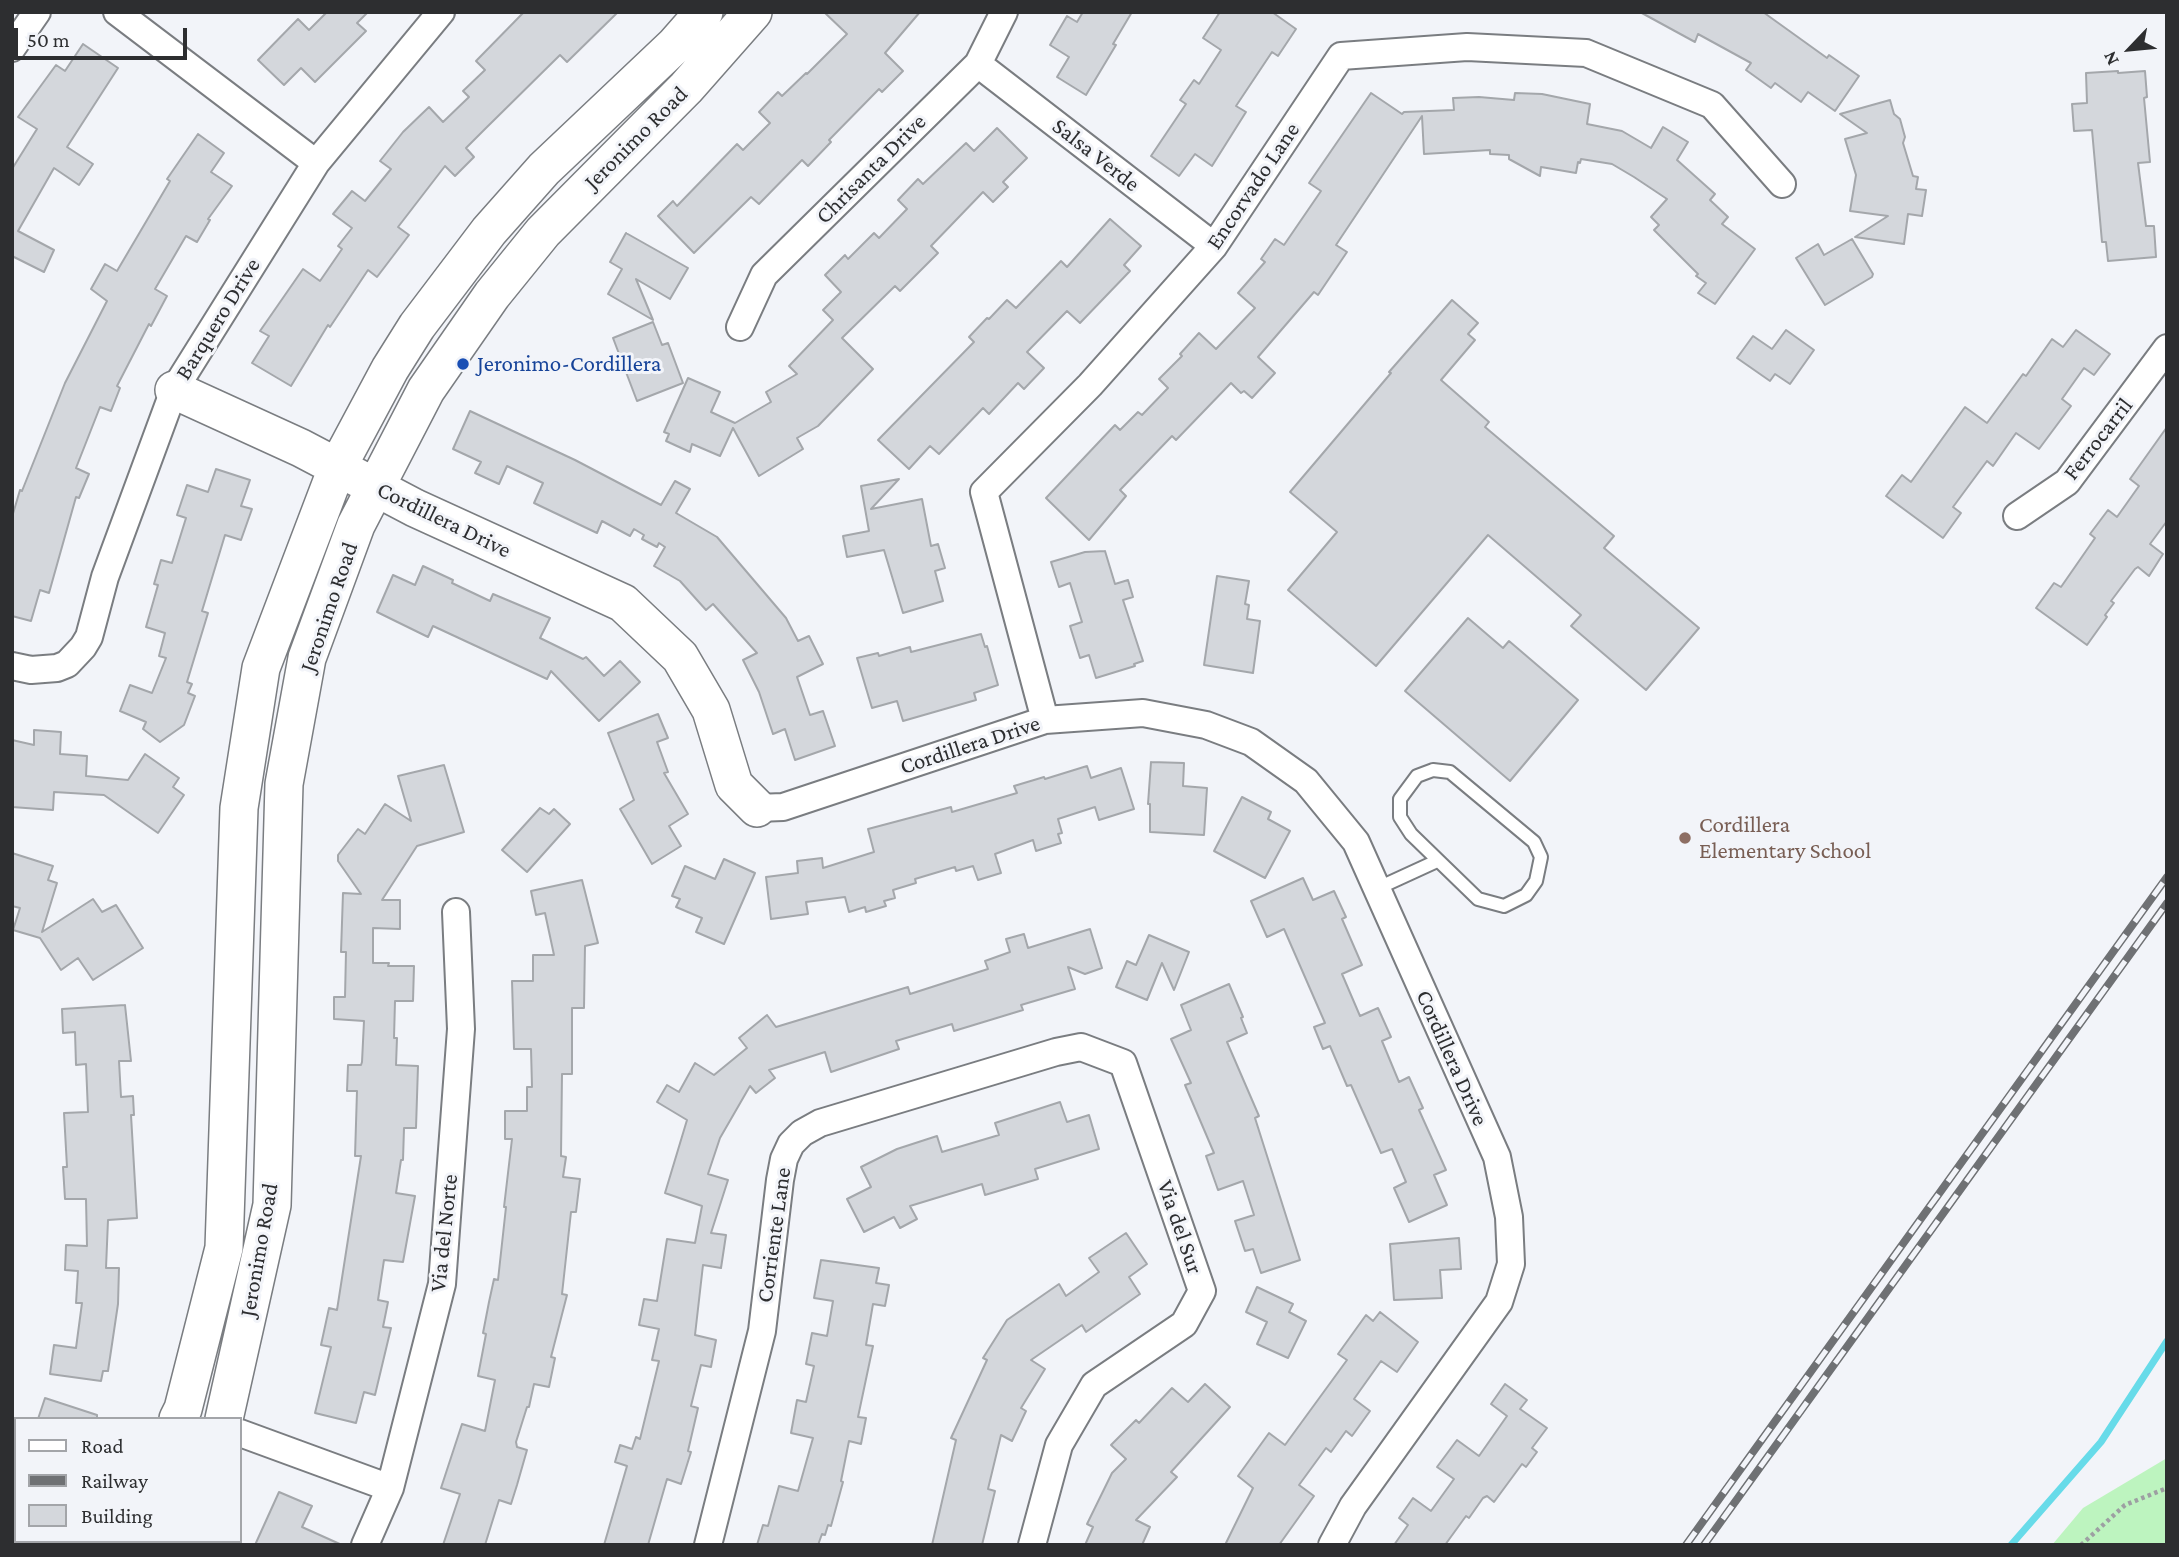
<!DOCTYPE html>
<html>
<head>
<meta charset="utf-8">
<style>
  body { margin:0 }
  #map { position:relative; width:2179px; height:1557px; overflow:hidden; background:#f2f4f9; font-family:"Crimson Pro",serif }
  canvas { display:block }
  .frame { position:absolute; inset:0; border:14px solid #2d2e30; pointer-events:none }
  .legend { position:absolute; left:14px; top:1417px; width:228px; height:126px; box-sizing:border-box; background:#f2f4f9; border:2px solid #a3a5a9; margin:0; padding:9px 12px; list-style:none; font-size:21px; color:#2d2e30 }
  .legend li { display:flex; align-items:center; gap:14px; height:35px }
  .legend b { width:35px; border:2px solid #a3a5a9 }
  .north { position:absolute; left:2095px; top:14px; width:70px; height:70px; -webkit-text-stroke:5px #f2f4f9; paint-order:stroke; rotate:244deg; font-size:19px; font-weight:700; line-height:28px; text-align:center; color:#2d2e30 }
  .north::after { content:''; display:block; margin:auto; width:24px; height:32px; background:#2d2e30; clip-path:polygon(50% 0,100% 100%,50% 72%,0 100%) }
  .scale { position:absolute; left:14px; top:28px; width:173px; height:32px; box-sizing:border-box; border:4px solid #2d2e30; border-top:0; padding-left:9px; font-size:21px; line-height:24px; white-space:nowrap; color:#2d2e30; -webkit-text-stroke:5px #f2f4f9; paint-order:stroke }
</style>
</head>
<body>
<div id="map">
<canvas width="2179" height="1557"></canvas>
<div class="frame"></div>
<ul class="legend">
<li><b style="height:9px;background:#fff"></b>Road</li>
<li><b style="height:9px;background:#6f7174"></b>Railway</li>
<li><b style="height:19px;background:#d4d7dc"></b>Building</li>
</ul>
<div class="north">N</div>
<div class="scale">50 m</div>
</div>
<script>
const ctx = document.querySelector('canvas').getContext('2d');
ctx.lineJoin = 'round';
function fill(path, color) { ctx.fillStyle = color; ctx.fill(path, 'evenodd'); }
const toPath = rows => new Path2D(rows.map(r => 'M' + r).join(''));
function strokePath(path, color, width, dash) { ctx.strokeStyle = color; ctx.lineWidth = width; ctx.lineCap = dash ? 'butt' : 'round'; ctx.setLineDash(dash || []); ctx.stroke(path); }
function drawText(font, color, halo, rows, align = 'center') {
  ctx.font = font + ' "Crimson Pro",serif'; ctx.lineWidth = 6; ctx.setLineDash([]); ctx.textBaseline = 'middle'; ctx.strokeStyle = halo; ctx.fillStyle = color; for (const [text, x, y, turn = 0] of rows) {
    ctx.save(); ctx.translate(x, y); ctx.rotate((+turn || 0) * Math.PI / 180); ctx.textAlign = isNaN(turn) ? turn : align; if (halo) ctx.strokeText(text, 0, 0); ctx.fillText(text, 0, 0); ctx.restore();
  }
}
fill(toPath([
  [2167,1458,2167,1545,2052,1545,2083,1508]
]), '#bdf4bf');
strokePath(toPath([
  [2011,1545,2101,1442,2167,1341]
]), '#67dbe9', 7);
const building = toPath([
  [327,12,368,12,357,23,366,31,315,82,301,68,284,85,258,60,298,19,309,30,327,12],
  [524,12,618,12,567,62,560,55,486,128,466,148,474,157,455,176,445,166,398,227,409,235,377,277,368,270,330,327,328,325,291,386,252,363,269,336,260,331,303,269,320,281,342,249,338,246,352,228,333,214,352,191,365,201,391,169,380,161,403,132,429,107,443,122,469,97,463,91,485,70,476,61,524,12],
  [824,12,920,12,885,53,903,71,882,92,879,89,829,140,831,142,808,166,802,160,759,204,751,197,694,253,658,216,673,201,677,206,737,144,743,150,770,123,759,112,778,92,782,96,806,73,807,74,847,34,824,12],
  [1083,12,1132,12,1113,44,1116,45,1086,95,1057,77,1069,57,1050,45,1067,16,1077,22,1083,12],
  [1220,12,1272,12,1296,29,1278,56,1272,52,1236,106,1246,112,1212,166,1195,154,1179,176,1151,156,1186,104,1180,100,1194,80,1199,84,1221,50,1203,38,1220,12],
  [1640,12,1763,12,1827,58,1829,55,1859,76,1835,111,1808,92,1801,102,1775,83,1771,88,1746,70,1751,63,1698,34,1695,42,1640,12],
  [83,44,118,68,67,147,93,164,79,185,54,168,18,231,54,250,44,272,12,256,12,169,37,129,18,117,56,65,65,71,83,44],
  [2118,71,2118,73,2145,71,2147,97,2144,98,2150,162,2138,163,2146,226,2154,226,2156,257,2108,261,2106,242,2102,242,2092,130,2074,131,2072,104,2087,103,2086,73,2118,71],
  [1371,93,1402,114,1404,112,1454,110,1453,98,1479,97,1514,100,1515,93,1542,94,1590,104,1587,124,1622,131,1651,148,1663,127,1688,142,1677,160,1715,194,1710,200,1728,217,1722,224,1755,249,1715,304,1698,293,1706,283,1696,276,1698,274,1654,230,1659,225,1651,217,1667,199,1634,177,1612,164,1581,159,1580,163,1578,162,1576,173,1541,167,1540,176,1509,159,1509,155,1490,154,1490,150,1424,154,1422,116,1336,245,1347,252,1318,295,1314,292,1258,357,1275,373,1252,398,1244,391,1241,393,1231,383,1176,440,1172,436,1120,490,1126,496,1089,540,1046,498,1115,425,1120,430,1138,412,1142,415,1168,388,1159,379,1182,356,1180,354,1199,333,1216,349,1255,308,1238,293,1265,262,1261,259,1275,239,1284,245,1321,191,1309,183,1371,93],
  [1890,100,1894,114,1900,119,1905,137,1903,143,1913,176,1918,177,1916,189,1926,190,1922,216,1908,214,1904,244,1855,237,1888,216,1850,211,1856,175,1845,139,1867,133,1840,114,1890,100],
  [997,128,1027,158,1003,182,1008,187,993,202,983,192,931,246,938,253,900,291,895,286,842,338,873,369,818,426,797,438,803,449,759,476,733,428,720,456,692,444,690,452,666,441,669,434,664,432,688,378,720,392,711,412,735,423,771,402,766,392,797,374,789,366,833,320,823,310,841,292,825,275,845,255,848,259,874,233,879,238,907,209,898,200,918,179,923,184,966,143,974,151,997,128],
  [198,134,224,153,211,172,232,186,208,219,210,220,197,242,186,236,155,289,167,296,151,326,149,324,117,386,120,388,111,411,100,407,76,468,89,474,79,498,76,497,49,593,40,590,31,621,12,616,12,517,20,490,22,491,65,383,107,301,91,289,105,264,117,271,170,181,167,179,198,134],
  [1110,219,1141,246,1124,265,1130,271,1080,323,1067,311,1027,352,1044,368,1024,389,1018,383,989,414,983,408,939,454,930,446,909,469,878,440,974,342,969,337,987,318,989,319,1007,300,1016,308,1061,261,1067,267,1110,219],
  [626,233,688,268,670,299,636,279,653,320,608,294,622,269,610,262,626,233],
  [1852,239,1873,274,1872,277,1825,305,1796,258,1818,244,1824,255,1852,239],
  [1452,300,1478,323,1468,334,1475,340,1441,380,1489,422,1485,427,1614,536,1604,548,1699,628,1646,690,1571,626,1581,615,1488,535,1376,666,1288,590,1337,532,1290,492,1391,373,1389,372,1452,300],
  [653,322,662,345,668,343,683,383,637,401,613,338,653,322],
  [1786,330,1814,350,1790,384,1775,374,1770,381,1737,358,1753,336,1772,349,1786,330],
  [2076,330,2110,354,2094,375,2084,368,2062,399,2071,406,2039,449,2016,433,1993,466,1987,461,1953,507,1961,513,1943,538,1886,496,1902,475,1911,482,1965,407,1987,423,2023,374,2026,376,2052,339,2063,347,2076,330],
  [470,411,575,460,661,505,675,481,690,489,676,513,717,537,786,618,798,641,809,636,823,664,797,677,810,715,823,711,835,746,795,760,785,729,773,734,759,692,743,660,757,653,713,604,706,610,680,581,654,566,665,547,659,543,657,547,642,539,644,535,634,529,630,536,602,521,597,533,534,503,543,483,507,466,499,484,475,473,481,462,453,449,470,411],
  [2167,427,2167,521,2150,544,2163,554,2149,576,2138,567,2135,569,2111,601,2114,603,2105,615,2107,617,2087,645,2036,608,2054,583,2061,587,2095,538,2090,534,2108,510,2117,517,2139,486,2130,479,2167,427],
  [216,469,250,480,241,506,252,509,241,540,225,535,202,611,208,613,187,682,192,684,188,693,195,696,184,725,160,742,143,729,146,722,120,711,130,685,152,693,166,658,159,656,165,633,146,627,158,585,154,584,161,560,172,563,186,518,177,515,187,485,208,492,216,469],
  [899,479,871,509,922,499,931,546,938,544,945,568,935,571,943,601,903,613,884,550,847,557,843,536,869,531,861,486,899,479],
  [1105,551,1115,584,1128,580,1133,597,1123,600,1143,661,1134,664,1135,666,1096,678,1089,655,1080,658,1070,626,1082,622,1070,583,1059,587,1051,562,1085,552,1105,551],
  [423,566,453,580,452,583,490,601,493,594,550,618,540,638,583,659,586,657,604,676,620,661,640,682,599,721,551,671,547,679,433,626,428,637,377,612,393,575,415,585,423,566],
  [1217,576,1249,581,1245,604,1249,605,1247,619,1260,621,1253,673,1204,665,1217,576],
  [1468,618,1503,648,1509,641,1578,700,1510,781,1405,691,1468,618],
  [981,634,985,647,987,646,998,685,974,693,976,700,903,721,897,701,872,708,857,658,878,653,879,656,910,647,911,652,981,634],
  [658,714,668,738,657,742,668,772,664,773,688,814,669,826,681,846,652,864,620,809,634,800,608,733,658,714],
  [34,730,61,732,60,754,87,756,86,776,128,780,145,754,179,778,173,787,184,795,158,833,104,795,54,792,53,810,12,807,12,740,34,745,34,730],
  [1151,762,1184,763,1183,786,1207,788,1204,835,1150,832,1150,804,1148,804,1151,762],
  [444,765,464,832,417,846,382,900,400,900,400,929,373,928,373,963,389,963,388,966,414,966,413,1001,395,1001,394,1038,397,1038,396,1065,418,1066,416,1128,404,1128,403,1160,401,1160,396,1193,415,1196,403,1262,384,1260,378,1300,388,1302,383,1327,391,1328,375,1395,364,1392,356,1423,315,1413,331,1347,321,1345,329,1308,337,1310,361,1156,355,1156,357,1091,347,1091,348,1065,361,1065,362,1062,364,1021,334,1019,334,997,345,997,346,952,341,952,343,893,361,894,338,861,338,855,358,829,365,834,385,804,411,821,398,776,444,765],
  [1087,766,1091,778,1121,768,1134,809,1099,820,1095,807,1058,819,1062,833,1058,834,1061,843,1036,851,1033,840,995,854,1001,873,978,880,973,866,956,871,955,867,915,879,916,883,893,890,895,898,884,901,886,906,866,912,865,907,849,912,845,897,806,902,808,914,771,919,766,877,798,873,797,861,822,858,823,868,874,852,868,829,951,807,952,812,1017,793,1014,786,1044,777,1045,779,1087,766],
  [1242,797,1271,812,1268,819,1290,831,1265,878,1214,851,1242,797],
  [540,808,549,814,554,809,570,824,527,872,502,850,540,808],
  [12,853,53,866,48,880,57,883,42,932,93,899,102,912,116,905,143,948,93,980,78,958,61,970,40,938,13,930,20,908,12,906,12,853],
  [724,859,755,873,724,944,696,932,702,918,676,907,680,899,672,896,685,866,715,879,724,859],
  [1303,878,1313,900,1334,891,1346,917,1342,919,1362,965,1342,974,1360,1016,1378,1008,1391,1037,1382,1041,1399,1082,1409,1077,1423,1108,1419,1110,1446,1170,1434,1175,1447,1205,1409,1222,1394,1188,1406,1182,1392,1149,1381,1153,1351,1085,1347,1086,1330,1046,1323,1049,1314,1027,1325,1023,1284,929,1267,937,1251,901,1303,878],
  [582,880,598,943,585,946,584,1008,572,1008,572,1074,562,1074,561,1156,566,1157,563,1177,580,1179,576,1212,571,1212,562,1294,567,1295,551,1357,555,1358,549,1387,534,1384,529,1407,527,1407,516,1442,517,1447,527,1450,517,1485,511,1504,499,1500,485,1545,443,1545,460,1494,441,1488,462,1424,485,1431,495,1380,478,1376,486,1334,483,1333,489,1302,494,1279,498,1280,506,1207,504,1207,512,1139,505,1139,505,1111,527,1111,527,1087,532,1087,531,1049,514,1049,512,981,533,981,533,955,554,955,545,913,536,915,531,891,582,880],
  [1090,929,1102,968,1085,974,1068,967,1075,989,1021,1005,1023,1010,954,1031,952,1024,896,1041,899,1049,831,1072,825,1052,769,1070,775,1078,756,1093,750,1086,720,1138,708,1174,728,1180,711,1233,726,1235,721,1268,703,1265,695,1335,716,1340,711,1367,701,1365,691,1406,698,1408,688,1451,691,1452,681,1484,667,1479,648,1545,604,1545,627,1466,615,1462,620,1445,632,1449,636,1437,640,1439,659,1361,652,1360,659,1329,639,1325,644,1299,657,1301,667,1239,695,1243,702,1206,665,1193,687,1120,657,1102,667,1085,679,1092,695,1063,714,1075,747,1048,739,1038,767,1015,776,1027,908,987,910,994,988,969,985,961,1010,952,1006,939,1024,934,1028,948,1090,929],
  [1149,935,1189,952,1174,990,1162,963,1147,1000,1116,987,1127,961,1136,965,1149,935],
  [1229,984,1243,1017,1241,1018,1247,1033,1227,1042,1259,1116,1255,1118,1300,1260,1261,1273,1253,1249,1245,1251,1235,1221,1254,1215,1243,1181,1218,1190,1206,1156,1214,1153,1185,1085,1191,1083,1171,1039,1191,1030,1181,1005,1229,984],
  [125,1005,131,1061,119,1061,121,1097,133,1096,134,1115,131,1115,137,1218,108,1220,106,1268,119,1268,118,1304,108,1371,103,1371,101,1381,50,1374,54,1345,76,1348,82,1303,76,1303,78,1271,65,1270,66,1245,87,1246,86,1199,65,1199,63,1167,67,1167,64,1113,88,1112,86,1064,76,1065,75,1032,63,1033,62,1009,125,1005],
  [1060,1102,1067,1122,1089,1115,1099,1149,1035,1169,1038,1179,985,1195,982,1184,910,1206,917,1219,900,1228,894,1217,864,1232,847,1199,871,1187,861,1167,897,1149,937,1136,942,1152,999,1135,995,1123,1060,1102],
  [1126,1233,1147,1264,1129,1277,1140,1294,1086,1332,1082,1325,1031,1360,1045,1369,1021,1408,1026,1411,1012,1441,1001,1435,988,1489,995,1491,982,1545,932,1545,956,1440,951,1438,987,1360,983,1358,1007,1320,1059,1284,1066,1296,1099,1272,1089,1258,1126,1233],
  [1459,1238,1461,1269,1440,1270,1442,1298,1394,1300,1390,1244,1459,1238],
  [821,1260,879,1268,876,1283,889,1285,885,1306,873,1304,866,1345,873,1346,858,1417,866,1418,861,1444,849,1441,841,1481,843,1482,831,1526,828,1525,825,1535,822,1534,818,1545,757,1545,763,1525,768,1526,779,1486,798,1491,813,1438,791,1433,797,1400,806,1402,814,1366,806,1364,812,1333,827,1336,833,1301,814,1298,821,1260],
  [1257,1287,1293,1304,1289,1312,1306,1321,1288,1358,1257,1344,1267,1322,1246,1312,1257,1287],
  [1380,1312,1418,1342,1397,1372,1381,1361,1354,1399,1370,1411,1352,1436,1346,1431,1331,1452,1326,1448,1299,1485,1314,1496,1279,1545,1225,1545,1253,1488,1238,1476,1269,1433,1285,1445,1347,1360,1338,1354,1366,1315,1373,1321,1380,1312],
  [1205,1384,1230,1407,1171,1472,1177,1477,1136,1520,1150,1527,1142,1545,1085,1545,1093,1527,1087,1524,1112,1473,1126,1459,1111,1445,1136,1420,1139,1423,1172,1388,1188,1402,1205,1384],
  [1505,1384,1527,1400,1520,1409,1547,1428,1532,1448,1537,1452,1526,1467,1522,1464,1494,1502,1487,1496,1483,1498,1469,1518,1466,1516,1445,1545,1394,1545,1408,1525,1399,1518,1413,1498,1431,1511,1454,1479,1437,1467,1457,1440,1479,1456,1507,1416,1491,1404,1505,1384],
  [45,1398,97,1415,97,1419,38,1419,45,1398],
  [279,1492,312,1506,302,1527,342,1545,255,1545,279,1492]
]);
fill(building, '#d4d7dc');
strokePath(building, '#a4a7ab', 2);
const lane = toPath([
  [1433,770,1450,772,1534,842,1541,857,1536,881,1526,895,1504,906,1478,899,1411,834,1400,817,1400,799,1417,776,1433,770],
  [1376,889,1437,861]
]);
const street = toPath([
  [117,12,316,163],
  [12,48,37,12],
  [978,64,1214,246],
  [740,327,764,275,978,64,1004,12],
  [2017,516,2067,482,2167,348],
  [12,666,31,670,57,668,67,664,83,647,89,637,105,577,174,390,316,163,441,12],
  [1045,720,984,492,1090,385,1214,246,1341,56,1467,47,1586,53,1712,105,1782,184],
  [757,808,783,807,1045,720,1143,713,1206,725,1251,742,1306,781,1356,842,1497,1157,1509,1217,1511,1264,1499,1302,1353,1506,1332,1545],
  [240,1433,390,1488],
  [365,1545,390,1488,442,1284,461,1029,456,912],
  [708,1545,762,1331,780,1180,784,1159,791,1144,802,1133,820,1123,1056,1052,1081,1047,1123,1063,1202,1291,1184,1324,1094,1385,1059,1445,1032,1545]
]);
const secondary = toPath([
  [174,390,301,448,415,508,623,603,680,657,711,710,734,785,757,808],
  [178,1419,183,1409,224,1248,239,808,261,668,337,468,390,369,417,326,489,231,544,169,675,45,704,12],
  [224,1419,272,1205,284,784,307,658,356,525,426,390,492,295,543,232,686,88,753,12],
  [117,1545,119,1541],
  [167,1545,169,1541]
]);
strokePath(lane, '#7a7d81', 16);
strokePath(street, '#7a7d81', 30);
strokePath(secondary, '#7a7d81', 40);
strokePath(toPath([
  [2081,1545,2125,1505,2167,1488]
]), '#9d9fa2', 4.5, [3.5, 3.5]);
strokePath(lane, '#fff', 12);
strokePath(street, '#fff', 26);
strokePath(secondary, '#fff', 37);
const rail = toPath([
  [1686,1545,2167,877],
  [1704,1545,2167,903]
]);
strokePath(rail, '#6f7174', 8);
strokePath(rail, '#f2f4f9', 5, [16]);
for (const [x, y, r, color] of [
  [463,364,7,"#1a4fb4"],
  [1685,838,7,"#8d6e63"]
]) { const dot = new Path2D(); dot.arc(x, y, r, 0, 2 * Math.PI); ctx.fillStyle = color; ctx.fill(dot); strokePath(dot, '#f2f4f9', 2.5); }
drawText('23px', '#2d2e30', '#f2f4f9', [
  ["Jeronimo Road",636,138,-45],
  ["Salsa Verde",1096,155,38],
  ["Chrisanta Drive",871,169,-45],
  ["Encorvado Lane",1253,186,-56],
  ["Barquero Drive",218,319,-58],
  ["Ferrocarril",2098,439,-52],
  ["Cordillera Drive",444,520,26],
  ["Jeronimo Road",329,607,-71],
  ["Cordillera Drive",970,745,-18],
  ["Cordillera Drive",1452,1058,66],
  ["Via del Sur",1180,1227,71],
  ["Via del Norte",444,1233,-84],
  ["Corriente Lane",774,1235,-82],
  ["Jeronimo Road",259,1250,-80]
]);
drawText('23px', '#164399', '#f2f4f9', [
  ["Jeronimo-Cordillera",477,364]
], 'left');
drawText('23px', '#785e54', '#f2f4f9', [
  ["Cordillera",1699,825],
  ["Elementary School",1699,851]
], 'left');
</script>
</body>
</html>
